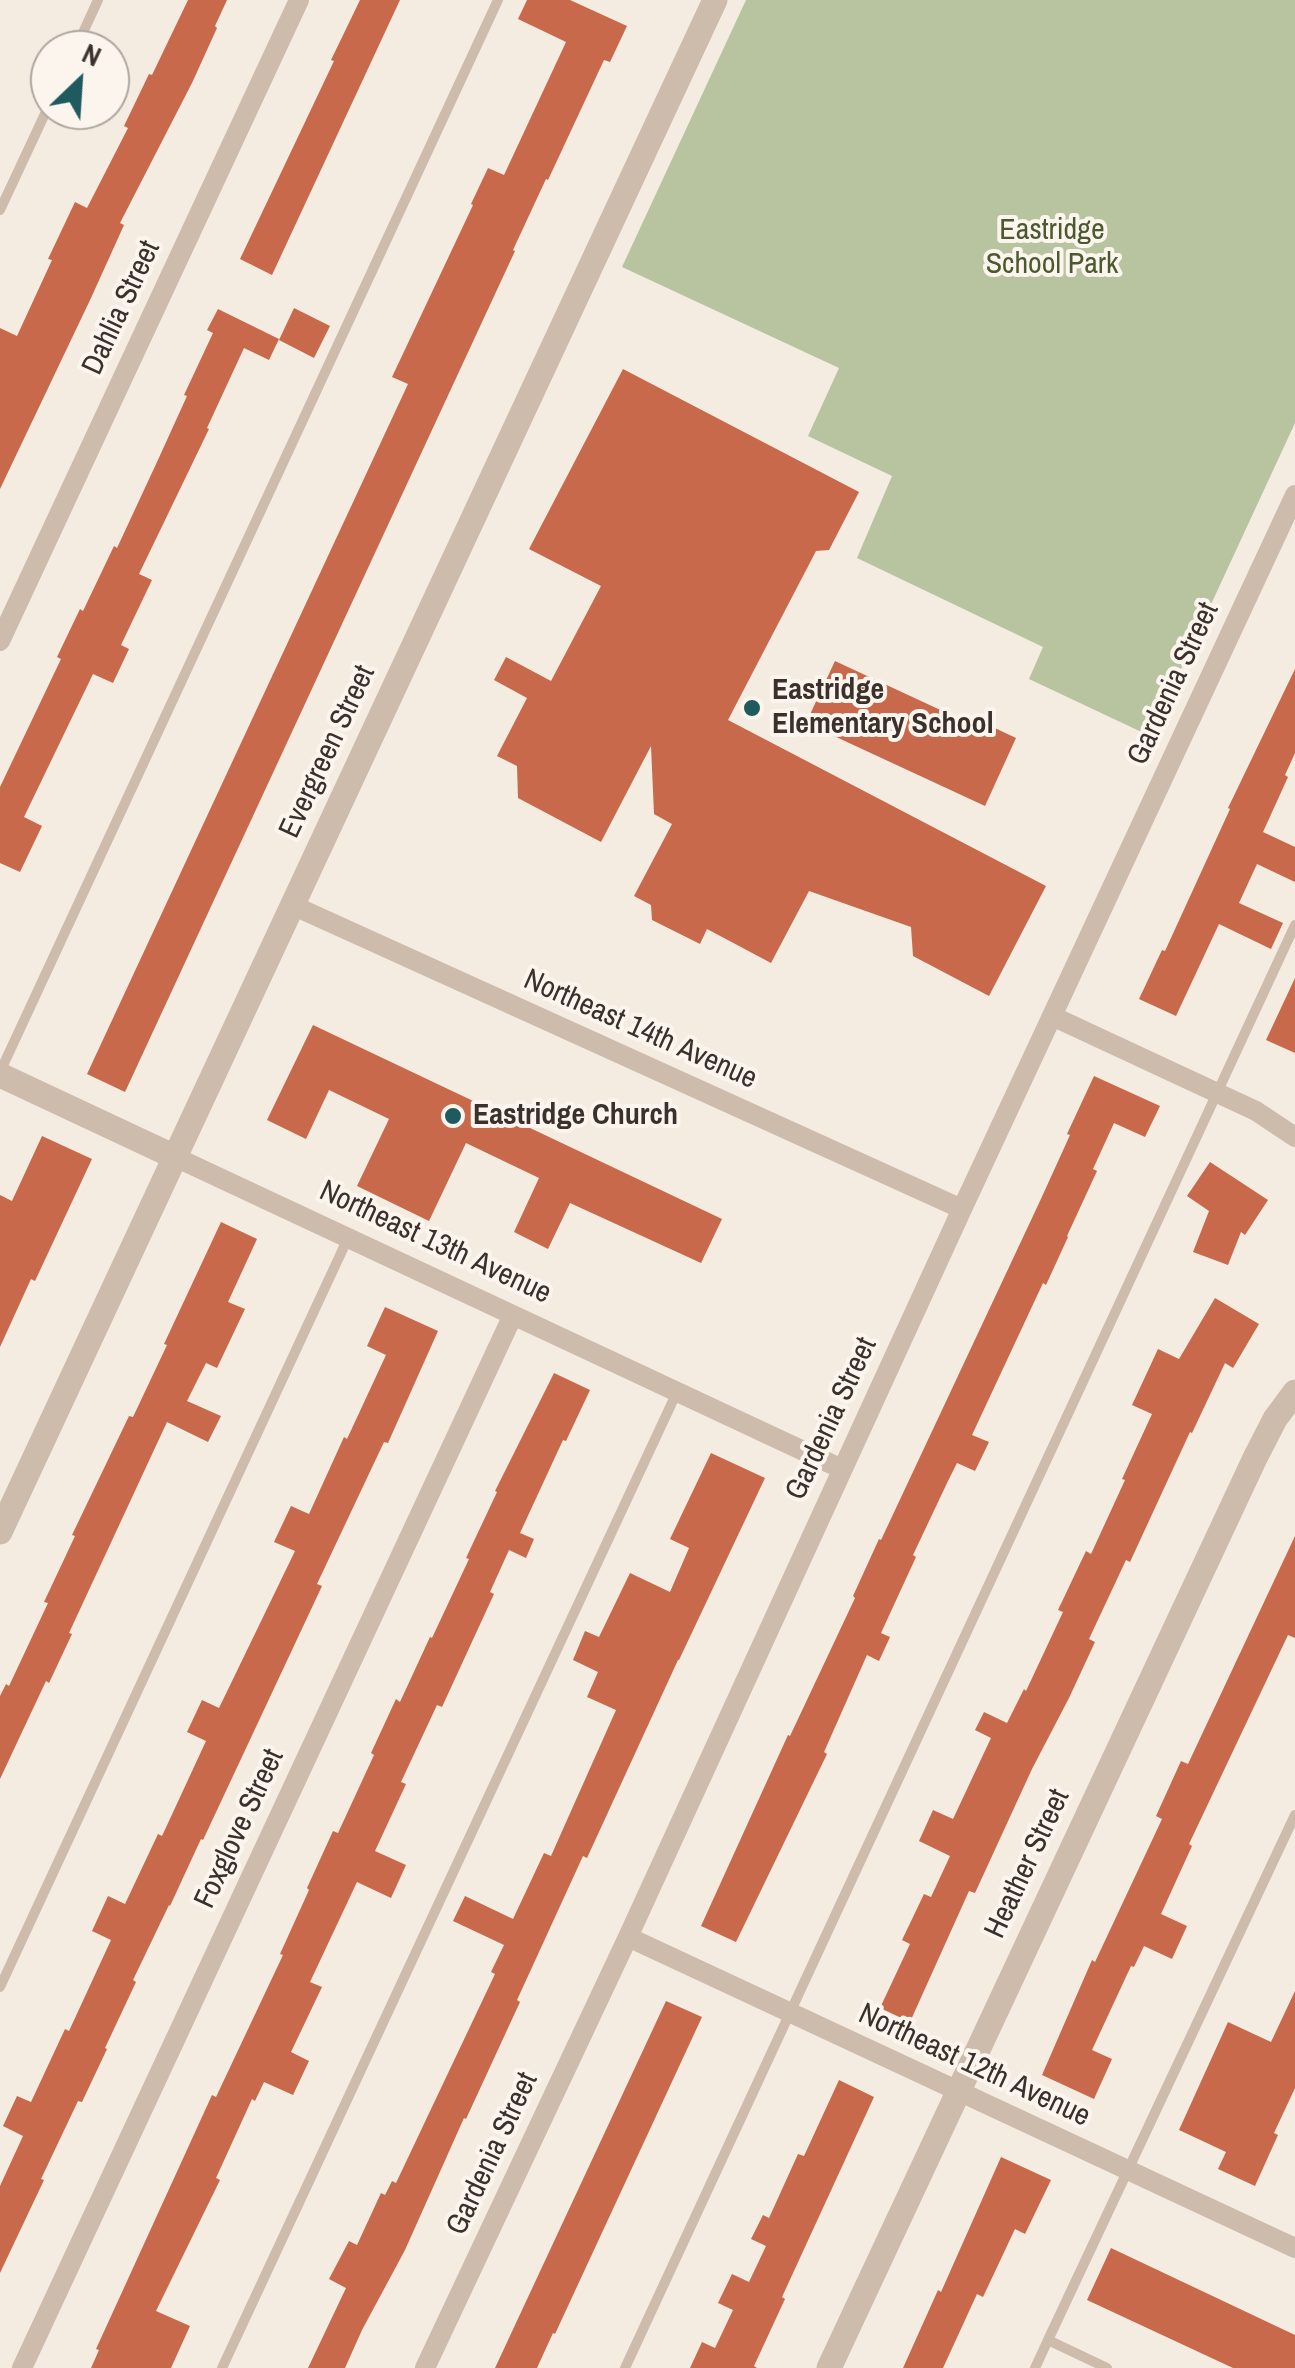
<!DOCTYPE html>
<html>
<head>
<meta charset="utf-8">
<style>
  body { margin:0 }
  #map { position:relative; width:1295px; height:2368px; overflow:hidden; background:#f4ebe1; font-family:"Archivo Narrow",sans-serif }
  canvas { display:block }
  .north { position:absolute; left:30px; top:30px; width:100px; height:100px; box-sizing:border-box; background:#fbf5ee; border:2px solid #aea6a0; border-radius:50%; rotate:25deg; font-size:28px; font-weight:700; line-height:40px; text-align:center; color:#3b302b }
  .north::after { content:''; display:block; margin:auto; width:35px; height:45px; background:#1f5a5e; clip-path:polygon(50% 0,100% 100%,50% 72%,0 100%) }
</style>
</head>
<body>
<div id="map">
<canvas width="1295" height="2368"></canvas>
<div class="north">N</div>
</div>
<script>
const ctx = document.querySelector('canvas').getContext('2d');
ctx.lineJoin = 'round';
function fill(path, color) { ctx.fillStyle = color; ctx.fill(path, 'evenodd'); }
const toPath = rows => new Path2D(rows.map(r => 'M' + r).join(''));
function strokePath(path, color, width, dash) { ctx.strokeStyle = color; ctx.lineWidth = width; ctx.lineCap = dash ? 'butt' : 'round'; ctx.setLineDash(dash || []); ctx.stroke(path); }
function drawText(font, color, halo, rows, align = 'center') {
  ctx.font = font + ' "Archivo Narrow",sans-serif'; ctx.lineWidth = 8; ctx.setLineDash([]); ctx.textBaseline = 'middle'; ctx.strokeStyle = halo; ctx.fillStyle = color; for (const [text, x, y, turn = 0] of rows) {
    ctx.save(); ctx.translate(x, y); ctx.rotate((+turn || 0) * Math.PI / 180); ctx.textAlign = isNaN(turn) ? turn : align; if (halo) ctx.strokeText(text, 0, 0); ctx.fillText(text, 0, 0); ctx.restore();
  }
}
fill(toPath([
  [746,0,1295,0,1295,423,1150,736,1029,679,1043,647,857,558,892,476,808,436,839,368,622,267]
]), '#b8c4a0');
fill(toPath([
  [188,0,227,0,215,26,217,28,192,83,120,223,124,225,91,298,0,489,0,328,17,336,52,260,48,259,75,202,87,208,128,128,124,126,149,74,152,75],
  [360,0,400,0,272,275,240,259,334,61,331,60],
  [527,0,570,0,627,26,610,62,604,60,548,180,546,179,513,250,515,251,125,1092,87,1074,408,384,392,377,473,205,471,204,488,168,504,175,566,42,518,19],
  [294,308,330,326,314,358,279,340],
  [218,309,279,339,269,360,244,348,207,428,209,429,139,574,152,580,121,645,129,649,113,683,93,674,24,817,42,826,20,872,0,863,0,787,61,659,57,657,80,609,83,611,114,546,117,548,157,462,187,396,184,395,213,333,207,330],
  [623,369,859,492,829,550,816,551,728,720,1046,886,989,996,913,956,911,927,809,891,771,963,707,929,700,944,652,920,651,905,634,896,672,824,654,814,651,746,601,842,518,798,517,766,497,756,527,698,494,680,506,657,551,681,601,586,529,549],
  [835,661,977,727,980,721,1016,738,985,806,806,723],
  [1295,669,1295,753,1285,775,1288,777,1263,832,1295,847,1295,882,1257,864,1239,903,1283,923,1271,949,1219,924,1176,1016,1139,999,1162,950,1165,951,1230,809,1228,808],
  [1295,978,1295,1053,1266,1040],
  [313,1025,722,1219,701,1263,570,1203,548,1249,514,1232,539,1178,466,1143,429,1221,357,1186,389,1119,329,1090,306,1139,267,1120],
  [1094,1076,1160,1106,1145,1137,1114,1123,1093,1169,1097,1171,1067,1236,1068,1237,1046,1285,1043,1283,972,1435,989,1442,975,1471,957,1463,948,1481,913,1555,916,1557,881,1633,890,1637,879,1661,867,1655,824,1752,827,1754,736,1942,701,1926,788,1735,790,1736,855,1598,853,1596,879,1539,881,1540,1040,1201,1070,1135,1067,1134],
  [42,1136,92,1159,35,1281,31,1279,0,1347,0,1195,12,1201],
  [1210,1162,1268,1200,1245,1235,1241,1232,1228,1265,1193,1252,1209,1211,1187,1196],
  [221,1222,257,1239,228,1302,245,1309,217,1368,206,1363,187,1401,221,1416,208,1442,167,1422,69,1633,72,1634,49,1683,46,1681,0,1779,0,1696,6,1684,9,1686,48,1603,44,1602,75,1536,72,1535,129,1416,133,1417,167,1345,164,1344],
  [1215,1298,1259,1324,1233,1368,1225,1363,1192,1433,1190,1432,1130,1562,1126,1560,1089,1639,1095,1642,1069,1698,1032,1769,975,1893,969,1891,910,2022,880,2008,910,1944,902,1940,924,1894,931,1897,950,1856,919,1841,933,1810,953,1819,991,1738,975,1730,984,1712,1007,1723,1024,1689,1026,1691,1063,1612,1058,1610,1086,1551,1091,1554,1125,1480,1122,1479,1152,1414,1132,1405,1158,1349,1179,1359],
  [385,1307,438,1331,388,1443,384,1442,317,1584,322,1586,203,1840,201,1839,170,1906,169,1905,133,1980,136,1982,105,2048,107,2049,82,2102,78,2101,41,2179,44,2180,0,2273,0,2186,23,2136,3,2126,17,2096,31,2102,65,2029,69,2031,111,1940,92,1931,108,1896,125,1904,158,1834,162,1836,206,1741,187,1732,202,1700,219,1708,295,1551,274,1542,291,1506,309,1514,344,1437,347,1439,386,1355,367,1346],
  [554,1373,590,1390,566,1441,563,1440,520,1533,534,1539,526,1558,509,1550,490,1592,494,1594,442,1707,437,1705,401,1782,406,1784,375,1851,406,1865,391,1898,357,1882,310,1982,322,1987,291,2052,309,2061,293,2095,264,2082,255,2101,252,2099,216,2178,220,2180,156,2311,190,2326,171,2368,91,2368,99,2350,96,2349,212,2095,216,2097,283,1955,280,1954,309,1890,307,1888,333,1831,338,1833,374,1755,371,1753,396,1699,400,1702,430,1637,432,1638,469,1559,466,1558,497,1492,495,1491],
  [711,1453,765,1478,679,1660,678,1660,587,1858,583,1856,517,2000,520,2002,466,2119,464,2118,405,2250,362,2330,345,2368,308,2368,346,2288,329,2279,349,2241,357,2245,381,2193,385,2195,392,2181,396,2183,495,1974,491,1972,504,1945,453,1921,465,1896,513,1919,544,1853,551,1856,616,1710,587,1697,598,1672,573,1660,585,1631,599,1637,630,1573,670,1592,689,1548,670,1539],
  [1295,1536,1295,1638,1288,1635,1189,1844,1192,1846,1161,1914,1187,1926,1172,1959,1144,1946,1134,1967,1131,1966,1092,2050,1112,2059,1094,2099,1042,2075,1092,1960,1095,1962,1162,1819,1156,1816,1181,1761,1188,1764],
  [1295,1991,1295,2088,1274,2133,1278,2135,1255,2186,1218,2169,1226,2152,1179,2130,1228,2022,1271,2042],
  [666,2001,702,2017,555,2334,553,2333,537,2368,495,2368],
  [839,2080,874,2097,782,2297,785,2299,754,2366,757,2368,690,2368,702,2342,715,2348,733,2310,718,2303,732,2274,749,2282,766,2246,751,2239,763,2215,769,2218,798,2154,804,2156],
  [1001,2157,1051,2180,1025,2234,1015,2229,983,2297,977,2294,943,2368,903,2368,938,2290,941,2292],
  [1111,2248,1295,2335,1295,2368,1233,2368,1087,2300]
]), '#c8694b');
strokePath(toPath([
  [75,50,98,0],
  [0,210,50,103],
  [0,1072,498,0],
  [0,1987,348,1238],
  [222,2368,677,1392],
  [625,2368,1295,925],
  [1035,2368,1048,2340],
  [1107,2368,1048,2340,1295,1815]
]), '#cdbbac', 10);
strokePath(toPath([
  [0,641,299,0],
  [292,905,962,1209],
  [1052,1016,1256,1111,1295,1137],
  [175,1157,842,1469],
  [628,1937,1295,2248],
  [22,2368,513,1315],
  [425,2368,628,1937,962,1209,1295,495]
]), '#cdbbac', 20);
strokePath(toPath([
  [0,1075,175,1157],
  [0,1532,715,0],
  [829,2368,1255,1458,1275,1419,1295,1392]
]), '#cdbbac', 25);
for (const [x, y, r, color] of [
  [752,708,10,"#1f5a5e"],
  [453,1116,10,"#1f5a5e"]
]) { const dot = new Path2D(); dot.arc(x, y, r, 0, 2 * Math.PI); ctx.fillStyle = color; ctx.fill(dot); strokePath(dot, '#fbf5ee', 4); }
drawText('30px', '#4a5a2e', '#fbf5ee', [
  ["Eastridge",1052,231],
  ["School Park",1052,265]
]);
drawText('30px', '#3b302b', '#fbf5ee', [
  ["Dahlia Street",122,308,-65],
  ["Gardenia Street",1174,684,-65],
  ["Evergreen Street",328,752,-65],
  ["Northeast 14th Avenue",640,1030,24],
  ["Northeast 13th Avenue",435,1243,25],
  ["Gardenia Street",832,1419,-65],
  ["Foxglove Street",240,1829,-65],
  ["Heather Street",1028,1864,-65],
  ["Northeast 12th Avenue",974,2066,25],
  ["Gardenia Street",493,2154,-65]
]);
drawText('bold 30px', '#3b302b', '#fbf5ee', [
  ["Eastridge",772,691],
  ["Elementary School",772,725],
  ["Eastridge Church",473,1116]
], 'left');
</script>
</body>
</html>
